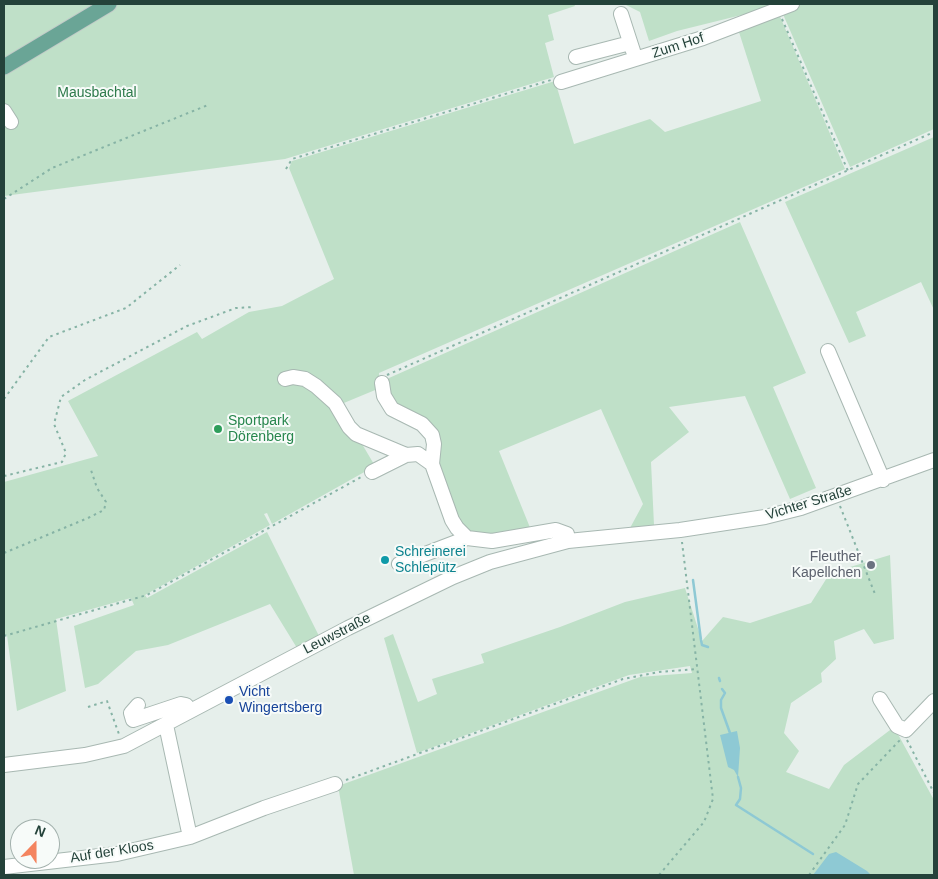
<!DOCTYPE html>
<html>
<head>
<meta charset="utf-8">
<style>
  body { margin:0 }
  #map { position:relative; width:938px; height:879px; overflow:hidden; background:#e6efeb; font-family:Helvetica,sans-serif }
  canvas { display:block }
  .frame { position:absolute; inset:0; border:5px solid #24423a; pointer-events:none }
  .north { position:absolute; left:10px; top:819px; width:50px; height:50px; box-sizing:border-box; background:#f7fbf9; border:1px solid #a3b1ad; border-radius:50%; rotate:22deg; font-size:14px; font-weight:700; line-height:20px; text-align:center; color:#24423a }
  .north::after { content:''; display:block; margin:auto; width:18px; height:22px; background:#f4845f; clip-path:polygon(50% 0,100% 100%,50% 72%,0 100%) }
</style>
</head>
<body>
<div id="map">
<canvas width="938" height="879"></canvas>
<div class="frame"></div>
<div class="north">N</div>
</div>
<script>
const ctx = document.querySelector('canvas').getContext('2d');
ctx.lineJoin = 'round';
function fill(path, color) { ctx.fillStyle = color; ctx.fill(path, 'evenodd'); }
const toPath = rows => new Path2D(rows.map(r => 'M' + r).join(''));
function strokePath(path, color, width, dash) { ctx.strokeStyle = color; ctx.lineWidth = width; ctx.lineCap = dash ? 'butt' : 'round'; ctx.setLineDash(dash || []); ctx.stroke(path); }
function drawText(font, color, halo, rows, align = 'center') {
  ctx.font = font + ' Helvetica,sans-serif'; ctx.lineWidth = 4; ctx.setLineDash([]); ctx.textBaseline = 'middle'; ctx.strokeStyle = halo; ctx.fillStyle = color; for (const [text, x, y, turn = 0] of rows) {
    ctx.save(); ctx.translate(x, y); ctx.rotate((+turn || 0) * Math.PI / 180); ctx.textAlign = isNaN(turn) ? turn : align; if (halo) ctx.strokeText(text, 0, 0); ctx.fillText(text, 0, 0); ctx.restore();
  }
}
fill(toPath([
  [4,4,574,4,575,6,548,15,554,40,545,43,554,77,285,159,4,196],
  [624,4,786,4,677,31,649,41,640,12],
  [801,4,934,4,934,129,850,167,782,12],
  [779,14,845,169,379,373,380,388,339,405,375,466,272,524,267,513,264,514,270,525,145,595,147,598,267,532,319,636,297,648,270,604,168,645,136,651,98,684,85,688,74,626,134,605,131,598,56,619,66,691,17,711,7,635,4,635,4,482,98,456,68,401,197,332,202,339,249,312,282,306,334,279,289,168,292,161,555,81,574,144,650,119,665,132,761,101,738,29],
  [934,137,934,310,921,282,856,312,866,336,849,343,785,202],
  [740,222,806,373,773,387,816,488,790,499,745,396,669,407,689,432,651,462,654,525,630,528,643,504,601,409,499,451,531,530,492,537,473,535,457,520,436,460,436,438,401,412,386,392,389,378],
  [890,555,894,639,874,644,864,629,834,641,836,659,821,673,822,682,791,703,784,733,799,751,786,772,829,789,844,765,894,727,934,800,934,875,354,875,338,786,640,677,692,673,690,666,629,675,417,753,384,638,393,634,418,702,437,694,432,679,484,663,481,654,560,627,625,602,685,588,702,641,723,617,750,623,811,603,830,573]
]), '#bfe0c8');
fill(toPath([
  [737,731,740,748,738,777,734,770,728,767,720,735],
  [836,852,867,871,871,875,813,875,829,854]
]), '#8ec9d4');
strokePath(toPath([
  [693,580,701,640,702,645,708,647],
  [719,678,720,681],
  [722,689,725,693,721,700,721,708,730,733],
  [738,777,741,788,740,799,736,805,813,854]
]), '#8ec9d4', 2.5);
const minor = toPath([
  [621,14,633,51],
  [576,57,630,43],
  [561,82,703,38,792,4],
  [4,111,11,122],
  [828,351,883,480],
  [285,379,293,377,305,379,316,386,335,403,349,427,356,434,406,455],
  [382,383,384,396,392,409,422,424,432,435,434,444,432,464],
  [372,472,406,455,418,454,432,464,452,520,457,528,467,538,492,541,556,530,567,534,568,541],
  [399,564,467,538],
  [880,699,897,726,906,730,934,701],
  [138,705,131,713,133,720,181,704,186,705,190,711],
  [166,725,190,837],
  [4,765,85,755,124,746,348,628,453,577,490,562,568,541,680,530,765,517,801,508,934,460],
  [4,867,117,854,190,837,264,808,335,784]
]);
const major = toPath([
  [4,67,109,4]
]);
strokePath(minor, '#a8b8b2', 16);
strokePath(major, '#c2cac8', 17);
strokePath(toPath([
  [782,19,848,171],
  [286,169,292,159,551,80],
  [4,199,52,168,208,105],
  [387,375,934,132],
  [4,399,49,337,126,308,180,265],
  [4,476,62,462,66,453,54,424,61,397,85,380,187,326,236,308,254,307],
  [840,506,875,594],
  [4,553,88,518,104,510,106,502,97,488,91,470],
  [4,636,147,595,363,476],
  [88,707,107,701,120,737],
  [907,740,934,793],
  [346,780,623,679,659,672,697,669],
  [659,875,704,822,713,799,682,542],
  [809,875,845,825,858,784,900,740]
]), '#86b3a5', 2, [2.5, 4]);
strokePath(minor, '#fff', 14);
strokePath(major, '#6aa596', 15);
for (const [x, y, r, color] of [
  [218,429,5,"#2e9e5b"],
  [385,560,5,"#0f9aa8"],
  [871,565,5,"#6b7280"],
  [229,700,5,"#1a4fb4"]
]) { const dot = new Path2D(); dot.arc(x, y, r, 0, 2 * Math.PI); ctx.fillStyle = color; ctx.fill(dot); strokePath(dot, '#f7fbf9', 2); }
drawText('14px', '#24423a', '#f7fbf9', [
  ["Zum Hof",678,46,-18],
  ["Vichter Straße",809,503,-17],
  ["Leuwstraße",337,634,-27],
  ["Auf der Kloos",112,852,-9]
]);
drawText('14px', '#2d7a4b', '#f7fbf9', [
  ["Mausbachtal",97,93]
]);
drawText('14px', '#27864d', '#f7fbf9', [
  ["Sportpark",228,421],
  ["Dörenberg",228,437]
], 'left');
drawText('14px', '#0d838f', '#f7fbf9', [
  ["Schreinerei",395,552],
  ["Schlepütz",395,568]
], 'left');
drawText('14px', '#5b616d', '#f7fbf9', [
  ["Fleuther",861,557],
  ["Kapellchen",861,573]
], 'right');
drawText('14px', '#164399', '#f7fbf9', [
  ["Vicht",239,692],
  ["Wingertsberg",239,708]
], 'left');
</script>
</body>
</html>
